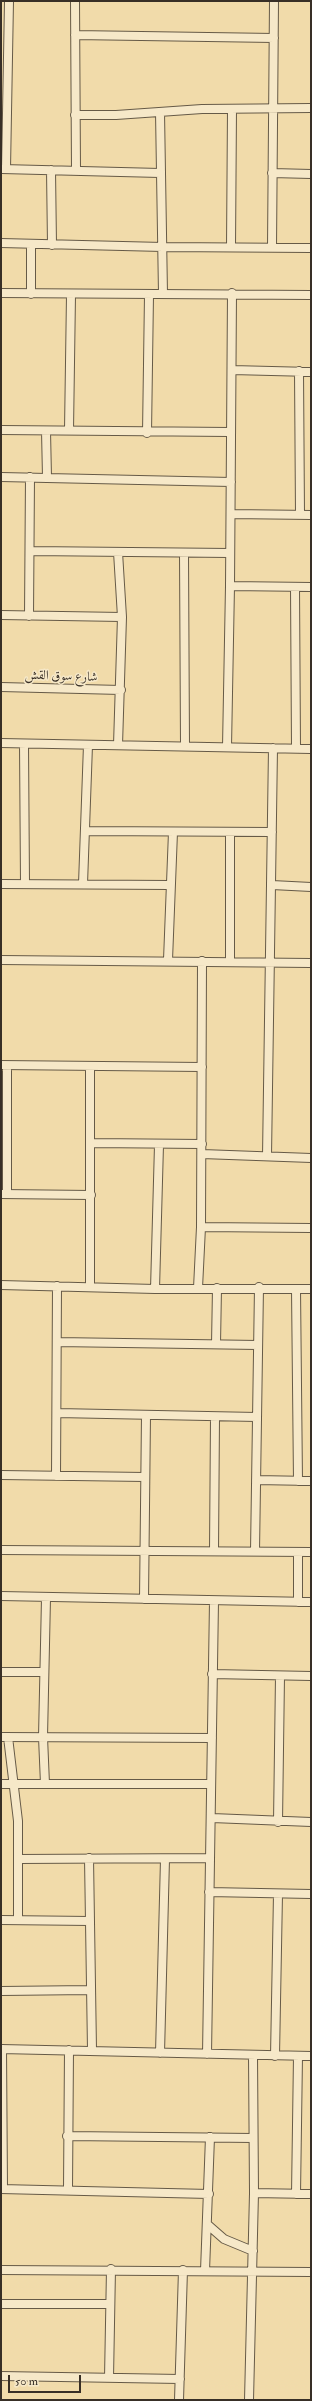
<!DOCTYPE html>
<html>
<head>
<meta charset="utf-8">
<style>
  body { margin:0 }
  #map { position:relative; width:312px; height:2401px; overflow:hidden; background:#f1dbaa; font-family:"IM FELL Double Pica",serif }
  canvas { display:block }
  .frame { position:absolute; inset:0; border:2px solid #382f26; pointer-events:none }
  .scale { position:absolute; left:8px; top:2375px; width:73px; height:18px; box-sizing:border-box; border:2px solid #382f26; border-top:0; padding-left:5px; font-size:12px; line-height:14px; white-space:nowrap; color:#382f26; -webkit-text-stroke:3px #f6e8c8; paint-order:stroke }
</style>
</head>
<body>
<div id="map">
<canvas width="312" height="2401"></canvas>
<div class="frame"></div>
<div class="scale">50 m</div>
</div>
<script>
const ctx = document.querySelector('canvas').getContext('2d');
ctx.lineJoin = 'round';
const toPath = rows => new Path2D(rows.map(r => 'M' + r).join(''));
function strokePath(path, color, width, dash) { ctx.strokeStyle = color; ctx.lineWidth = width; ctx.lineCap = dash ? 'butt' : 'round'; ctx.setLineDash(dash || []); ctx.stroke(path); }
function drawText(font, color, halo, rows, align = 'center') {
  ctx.font = font + ' "IM FELL Double Pica",Amiri,serif'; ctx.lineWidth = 3; ctx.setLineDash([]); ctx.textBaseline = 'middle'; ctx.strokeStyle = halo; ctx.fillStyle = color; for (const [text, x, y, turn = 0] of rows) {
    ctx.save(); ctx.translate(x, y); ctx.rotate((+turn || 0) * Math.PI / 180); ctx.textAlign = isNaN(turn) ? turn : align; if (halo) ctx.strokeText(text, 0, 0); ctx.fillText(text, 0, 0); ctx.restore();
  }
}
const minor = toPath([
  [75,1,76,170],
  [75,35,274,38],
  [160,112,163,294],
  [75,115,116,115,202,109,311,108],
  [2,169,160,173],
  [6,169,9,1],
  [51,170,52,245],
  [272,173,311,174],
  [1,243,163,247,311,248],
  [231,247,232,109],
  [272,247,274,1],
  [1,293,311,295],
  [31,294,31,244],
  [232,370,311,372],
  [299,371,300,515],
  [1,430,230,432],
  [69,430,71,295],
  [46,431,47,477],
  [147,433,149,295],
  [1,477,231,482],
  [231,514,311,515],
  [30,551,230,553],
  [118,552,122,617,118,745],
  [184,553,185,746],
  [230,586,311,587],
  [295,587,296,748],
  [1,615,122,617],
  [29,616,30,477],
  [1,687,121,690],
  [1,743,311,749],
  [24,744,25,884],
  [227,747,230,586,232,293],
  [86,831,272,832],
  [1,884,170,885],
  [83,884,88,745],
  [272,885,311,887],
  [1,960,311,963],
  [168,960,173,832],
  [230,962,230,832],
  [1,1065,202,1067],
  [7,1066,7,1194],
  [92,1143,202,1144],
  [202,1154,311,1158],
  [267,1156,273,748],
  [1,1194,91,1195],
  [201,1227,311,1228],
  [1,1285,155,1289,311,1289],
  [90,1287,90,1067],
  [198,1288,201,1227,202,961],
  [155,1289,159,1145],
  [296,1289,298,1481],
  [57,1342,258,1345],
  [216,1344,217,1288],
  [57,1413,257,1417],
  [1,1475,145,1477],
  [56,1476,57,1286],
  [256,1480,311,1481],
  [1,1550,311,1552],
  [214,1551,215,1417],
  [255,1551,259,1287],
  [298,1552,298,1602],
  [1,1596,311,1602],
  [144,1599,146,1415],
  [1,1672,44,1672],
  [212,1674,311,1676],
  [1,1737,212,1738],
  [8,1737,18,1821,18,1920],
  [1,1784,211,1784],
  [45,1784,43,1737,46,1598],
  [212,1818,311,1822],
  [278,1822,280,1676],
  [89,1858,92,2050],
  [18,1859,210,1858],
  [209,1892,311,1894],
  [1,1920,90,1921],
  [1,1991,90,1990],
  [1,2049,311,2056],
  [2,2049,3,2189],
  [160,2053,165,1859],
  [207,2054,214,1601],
  [275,2056,278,1894],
  [67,2136,253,2138],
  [1,2189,209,2194],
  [68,2189,69,2050],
  [254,2193,311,2194],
  [296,2194,298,2056],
  [208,2225,224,2239,253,2251],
  [1,2270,311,2272],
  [205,2271,210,2137],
  [1,2304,110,2304],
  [1,2376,180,2379],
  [109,2378,111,2269],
  [179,2400,183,2270],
  [249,2400,254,2193,253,2055]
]);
strokePath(minor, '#665a47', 10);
strokePath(minor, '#f6e8c8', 8);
drawText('13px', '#382f26', '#f6e8c8', [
  ["شارع سوق القش",61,677,2]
]);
</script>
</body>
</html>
